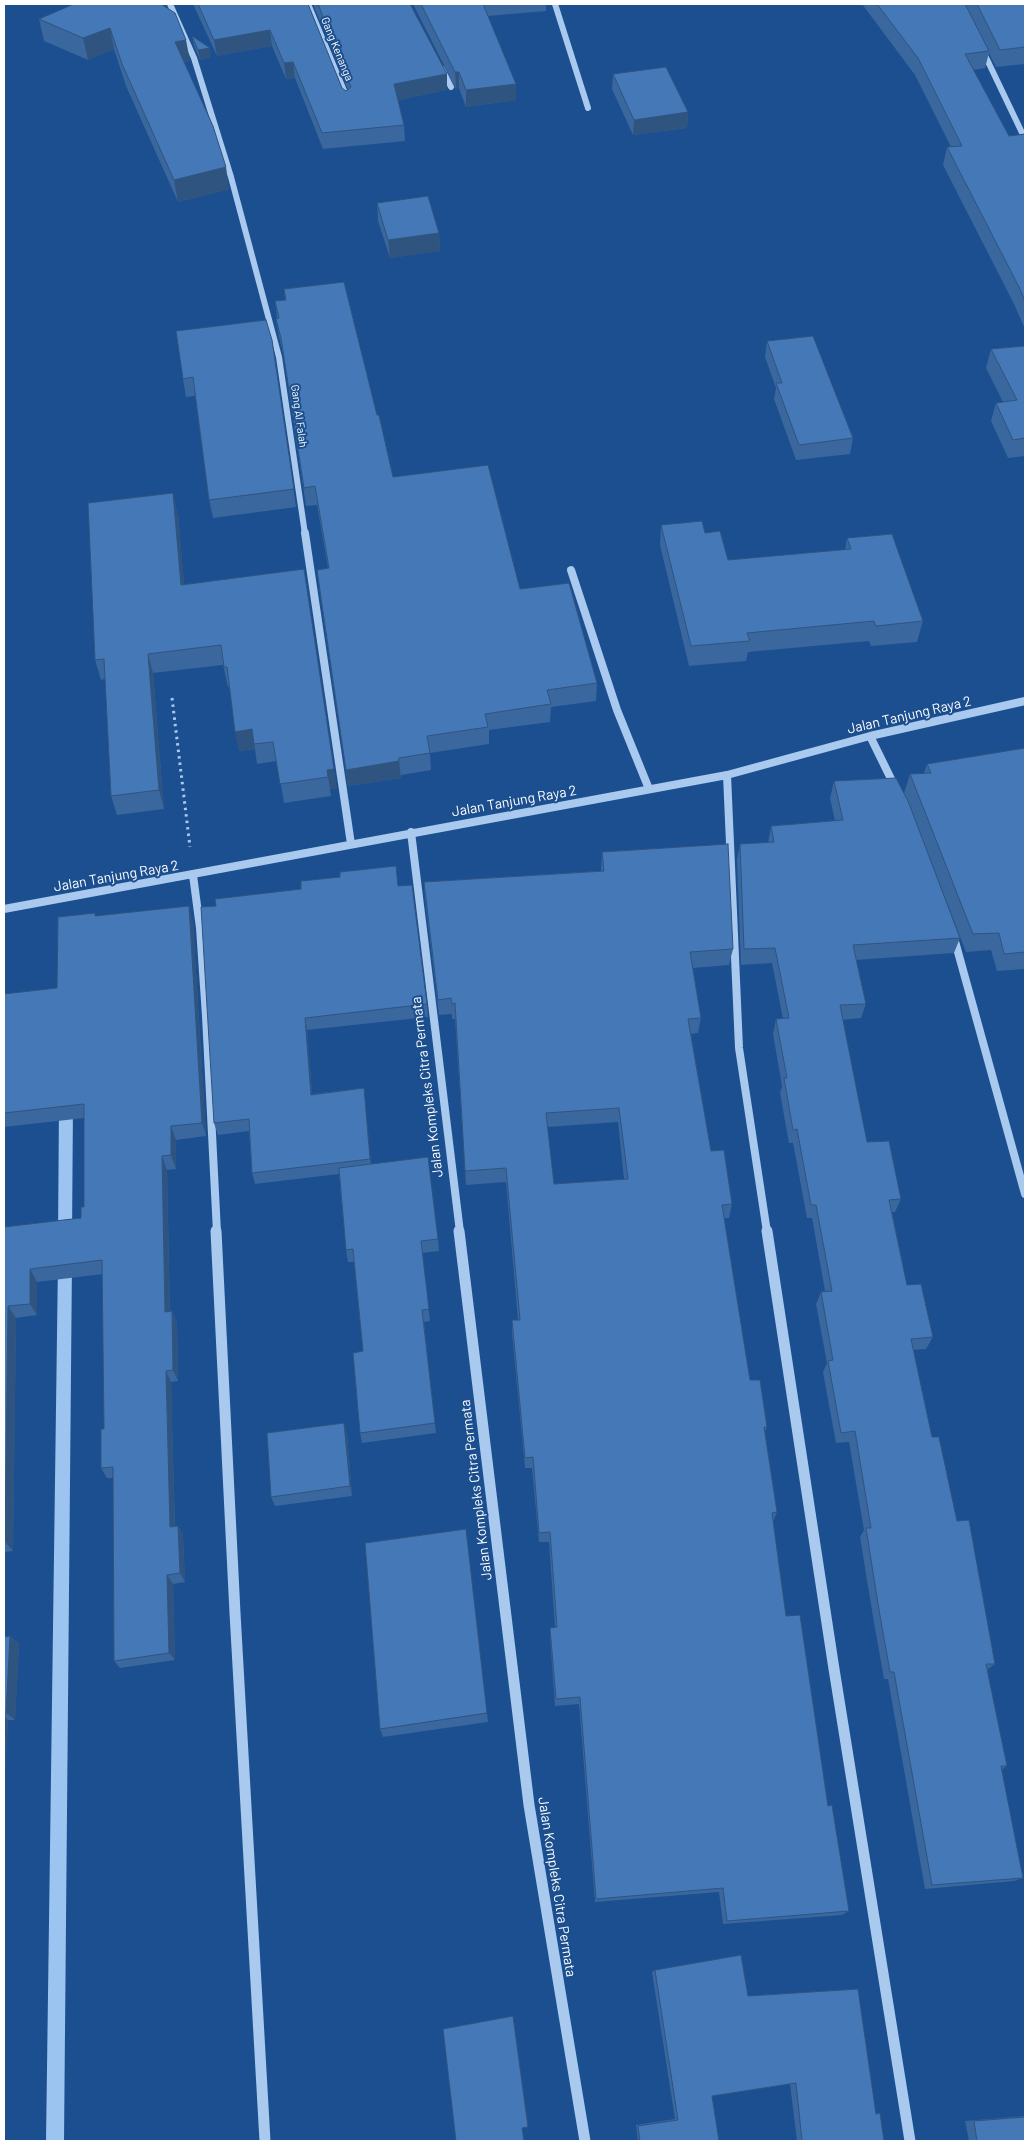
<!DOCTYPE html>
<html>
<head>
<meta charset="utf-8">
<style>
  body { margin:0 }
  #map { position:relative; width:1029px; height:2145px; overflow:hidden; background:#1b4f8f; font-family:Barlow,sans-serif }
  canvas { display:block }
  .frame { position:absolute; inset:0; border:5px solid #fff; pointer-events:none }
</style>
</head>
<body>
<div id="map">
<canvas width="1029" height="2145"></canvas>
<div class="frame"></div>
</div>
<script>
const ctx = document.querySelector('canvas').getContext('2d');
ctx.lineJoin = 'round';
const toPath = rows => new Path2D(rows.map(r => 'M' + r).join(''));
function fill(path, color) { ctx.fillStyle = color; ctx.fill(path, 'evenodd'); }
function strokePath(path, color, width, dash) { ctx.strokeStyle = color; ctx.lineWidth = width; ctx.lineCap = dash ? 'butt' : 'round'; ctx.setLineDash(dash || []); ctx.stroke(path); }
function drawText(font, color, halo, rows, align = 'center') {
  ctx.font = font + ' Barlow,sans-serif'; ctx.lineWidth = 4; ctx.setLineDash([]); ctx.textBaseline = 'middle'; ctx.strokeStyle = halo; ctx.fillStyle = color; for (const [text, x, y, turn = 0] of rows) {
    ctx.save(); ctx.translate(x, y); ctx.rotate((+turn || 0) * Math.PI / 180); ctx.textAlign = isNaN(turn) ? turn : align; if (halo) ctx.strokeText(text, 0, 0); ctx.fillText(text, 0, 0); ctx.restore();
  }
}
fill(toPath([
  [66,1097,71,1099,73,1103,72,1237,70,1242,65,1244,60,1242,58,1237,59,1103,61,1099,66,1097],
  [65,1254,70,1256,72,1261,64,2141,46,2141,58,1261,60,1256,65,1254]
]), '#9cc4f0');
strokePath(toPath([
  [172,698,190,847]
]), '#a9c9ee', 3, [2.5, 4]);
strokePath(toPath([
  [170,4,194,58,231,177,279,357,305,534],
  [308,4,347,98],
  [555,4,588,108],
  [982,49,1025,139],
  [442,69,451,87]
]), '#a9c9ee', 6);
strokePath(toPath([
  [305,533,351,844],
  [571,570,617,710,649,789],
  [870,736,895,787],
  [727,775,739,1048,767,1232],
  [411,832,460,1232],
  [193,875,200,928,206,1016,217,1232],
  [4,909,727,775,870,736,1025,701],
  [953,934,1025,1194]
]), '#a9c9ee', 8);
strokePath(toPath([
  [216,1231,235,1613,265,2141],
  [459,1231,529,1805,585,2141],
  [767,1231,834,1669,910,2141]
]), '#a9c9ee', 11);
fill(toPath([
  [74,4,190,61,184,62,229,189,178,202,126,86,114,49,88,60,44,41,39,19],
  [193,4,308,4,342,88,346,91,348,90,313,4,410,4,447,74,447,90,398,100,404,125,405,141,323,149,295,78,286,79,272,46,217,56],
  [413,4,546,4,546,11,488,16,516,100,466,107,459,88,456,89],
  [862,4,1025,4,1025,64,996,67,989,53,985,68,973,70,1009,136,1025,134,1025,329,1014,304,943,165,947,147,951,147,915,75],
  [192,36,211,57,200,60,194,45],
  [613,74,688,112,687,128,633,135,612,89],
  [377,203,439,233,440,251,390,258,378,221],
  [284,289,377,415,393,477,520,589,597,683,596,701,551,707,550,722,489,730,489,744,430,753,431,770,401,775,401,778,348,786,319,587,328,568,317,505,306,506,284,356,279,337,276,319,277,318,275,301,285,300],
  [272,340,296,507,213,518,209,500,195,396,186,397,183,379],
  [767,341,853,438,850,454,796,460,774,399,776,388,765,357],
  [1025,346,1025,456,1008,458,991,421,996,403,1003,402,986,368,991,349],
  [178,514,184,585,337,788,330,789,331,796,284,803,277,761,257,764,255,749,239,751,230,687,228,687,223,665,153,673,164,809,117,815,111,796,105,679,101,680,95,660],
  [661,525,705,533,728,560,845,550,847,538,923,621,917,642,871,646,869,641,748,652,746,661,689,666,660,545],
  [1025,748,1025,969,997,971,991,950,966,952,930,859,960,938,954,953,856,960,866,1004,861,1018,842,1020,867,1142,901,1199,895,1212,892,1212,907,1285,933,1337,926,1349,913,1350,932,1437,957,1521,995,1664,987,1670,1007,1766,1001,1770,1023,1878,1014,1881,925,1889,888,1679,884,1679,873,1617,860,1537,864,1530,849,1442,836,1443,823,1372,827,1363,816,1304,821,1292,825,1291,812,1218,807,1218,793,1143,789,1143,780,1093,782,1086,773,1034,776,1019,783,1019,772,963,741,965,737,860,740,844,768,843,771,826,835,821,830,798,834,781,904,793,910,774,924,773,927,764],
  [602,852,733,949,729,965,693,968,701,1018,698,1033,691,1034,711,1151,732,1204,729,1218,724,1218,750,1380,767,1427,765,1432,777,1512,773,1522,786,1616,828,1806,849,1911,842,1915,723,1924,719,1892,595,1902,579,1704,555,1706,550,1636,550,1628,555,1627,549,1542,539,1542,532,1468,525,1468,512,1333,512,1320,518,1320,506,1182,466,1185,455,1019,452,1019,452,1014,439,1015,425,898,424,882,601,871],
  [618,1122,624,1179,554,1184,547,1127],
  [398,886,427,1004,428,1017,307,1030,312,1094,364,1088,371,1164,438,1239,439,1251,422,1253,430,1321,424,1322,436,1433,362,1443,360,1433,363,1351,354,1262,348,1262,346,1250,339,1174,255,1184,252,1173,249,1131,218,1135,214,1123],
  [96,916,193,922,206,1136,176,1140,176,1169,167,1170,170,1312,172,1311,177,1323,178,1381,171,1382,175,1526,178,1526,183,1535,185,1582,173,1584,175,1660,120,1668,114,1661,113,1478,107,1478,101,1468,104,1429,103,1274,37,1282,37,1315,16,1318,13,1551,4,1552,4,1227,81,1218,84,1207,84,1118,4,1127,4,994,57,988],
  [347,1433,352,1496,275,1506,271,1497],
  [10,1636,19,1644,15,1720,8,1720,4,1788,4,1637],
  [487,1713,488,1722,383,1737,380,1729],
  [655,1970,748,1996,876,2113,880,2113,884,2141,797,2141,790,2084,712,2096,719,2141,638,2141,636,2125,675,2119,652,1972],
  [1025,2116,1025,2141,969,2141,965,2121]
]), '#3a679d');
fill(toPath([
  [110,28,114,49,88,60,83,38],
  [270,30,272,46,217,56,214,40],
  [186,40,190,61,178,63,175,42],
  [210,48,211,57,200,60,198,50],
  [293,62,295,78,286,79,284,63],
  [455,72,459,72,459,88,456,89],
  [447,74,447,90,395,101,394,84],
  [516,84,516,100,466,107,466,90],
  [688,112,687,128,633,135,634,120],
  [226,167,229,189,178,202,174,180],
  [439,233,440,251,390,258,388,240],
  [173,493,178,514,186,605,181,585],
  [148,654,153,673,164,809,159,790],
  [252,729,255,749,239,751,235,732],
  [399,761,401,778,348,786,346,770],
  [334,769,337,788,330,789,327,770],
  [189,906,193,922,206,1136,202,1123],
  [305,1018,307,1030,313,1107,311,1095],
  [364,1088,365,1100,372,1171,370,1159],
  [171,1126,176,1140,176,1169,171,1155],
  [162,1156,167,1170,170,1324,165,1312],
  [30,1269,37,1282,37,1315,30,1304],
  [8,1306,16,1318,13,1551,5,1542],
  [172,1311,177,1323,178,1381,173,1370],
  [166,1371,171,1382,175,1536,170,1527],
  [344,1423,347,1433,352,1496,350,1486],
  [178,1526,183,1535,185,1582,180,1573],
  [167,1575,173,1584,175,1660,169,1653],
  [10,1636,19,1644,15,1720,6,1713],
  [4,1717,8,1720,4,1788]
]), '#305480');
const building = toPath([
  [74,4,161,4,175,13,186,40,175,42,213,126,226,167,174,180,122,64,110,28,83,38,39,19,74,4],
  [198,4,308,4,342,88,346,91,351,87,318,4,410,4,447,74,394,84,404,125,322,133,293,62,284,63,270,30,214,40,198,4],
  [421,4,483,4,516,84,466,90,459,72,455,72,421,4],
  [877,4,965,4,989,51,965,54,1009,136,1025,134,1025,301,1019,287,947,147,962,146,918,58,877,4],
  [977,4,1025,4,1025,47,1000,50,977,4],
  [192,36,210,48,198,50,192,36],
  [666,67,688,112,634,120,613,74,666,67],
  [428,196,439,233,388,240,377,203,428,196],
  [344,282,377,415,379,415,393,477,488,465,520,589,569,583,597,683,547,690,551,704,485,714,488,727,427,736,430,753,399,758,399,761,346,770,317,570,329,568,315,486,304,488,281,338,276,319,279,318,275,301,286,300,284,289,344,282],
  [266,320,272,340,294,489,209,500,193,377,183,379,176,331,266,320],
  [813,336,853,438,799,445,776,383,782,383,767,341,813,336],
  [1025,346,1025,438,1013,440,996,403,1017,400,991,349,1025,346],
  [173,493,181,585,304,569,334,769,327,770,328,777,280,784,273,742,254,744,252,729,235,732,227,667,224,667,221,645,148,654,159,790,111,796,104,659,95,660,88,503,173,493],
  [702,521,705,533,720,531,728,560,851,549,847,538,892,534,923,621,876,626,874,621,747,633,750,641,691,646,661,525,702,521],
  [1025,748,1025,952,1004,954,999,933,973,934,910,774,931,773,927,764,1025,748],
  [896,778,908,801,960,938,853,945,866,1004,840,1005,867,1142,889,1141,901,1199,889,1200,907,1285,921,1284,933,1337,911,1339,932,1437,939,1437,957,1521,969,1520,995,1664,986,1664,1007,1766,1001,1766,1023,1878,932,1885,894,1672,890,1672,879,1610,866,1528,871,1528,855,1431,841,1433,828,1361,833,1360,821,1292,832,1291,816,1205,811,1205,797,1129,793,1130,784,1078,787,1078,776,1019,789,1018,775,948,744,949,740,844,774,842,771,826,843,820,834,781,896,778],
  [728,844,733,949,690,952,701,1018,688,1019,711,1151,724,1150,732,1204,722,1205,750,1380,760,1380,767,1427,764,1427,777,1512,772,1513,786,1616,800,1615,828,1806,832,1805,849,1911,727,1921,723,1888,596,1899,580,1697,556,1699,550,1628,557,1627,550,1532,539,1533,533,1457,525,1458,512,1320,520,1320,506,1168,465,1171,455,1003,452,1004,451,998,438,1000,424,882,604,871,602,852,728,844],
  [619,1108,628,1179,554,1184,546,1113,619,1108],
  [396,866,398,886,412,885,427,1004,305,1018,311,1095,364,1088,370,1159,252,1173,249,1119,214,1123,201,907,216,906,215,899,301,889,301,881,340,877,340,872,396,866],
  [189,906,202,1123,171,1126,171,1155,162,1156,165,1312,172,1311,173,1370,166,1371,170,1527,178,1526,180,1573,167,1575,169,1653,114,1661,113,1467,101,1468,101,1429,104,1429,102,1260,30,1269,30,1304,8,1306,5,1542,4,1542,4,1227,81,1218,81,1207,84,1207,84,1104,4,1113,4,994,57,988,58,917,95,913,95,916,189,906],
  [428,1157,438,1239,421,1241,429,1309,422,1310,435,1423,360,1433,353,1353,363,1351,353,1249,346,1250,339,1168,428,1157],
  [344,1423,350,1486,271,1497,267,1433,344,1423],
  [466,1529,487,1713,380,1729,365,1543,466,1529],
  [10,1636,6,1713,4,1714,4,1637,10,1636],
  [741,1955,748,1996,858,1989,876,2114,880,2113,884,2141,802,2141,796,2083,712,2096,719,2141,640,2141,638,2126,678,2120,655,1970,741,1955],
  [513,2016,528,2127,522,2128,524,2141,456,2141,443,2029,513,2016],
  [1025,2117,1025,2141,977,2141,974,2121,1025,2117]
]);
fill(building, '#4478b7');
strokePath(building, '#305480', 1);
drawText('11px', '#fff', '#1b4f8f', [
  ["Gang Kenanga",337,49,68],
  ["Gang Al Falah",299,416,82]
]);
drawText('14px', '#fff', '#1b4f8f', [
  ["Jalan Tanjung Raya 2",909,715,-13],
  ["Jalan Tanjung Raya 2",514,801,-10],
  ["Jalan Tanjung Raya 2",116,876,-10],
  ["Jalan Kompleks Citra Permata",427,1087,-97],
  ["Jalan Kompleks Citra Permata",476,1490,-97],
  ["Jalan Kompleks Citra Permata",557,1887,81]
]);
</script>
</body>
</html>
